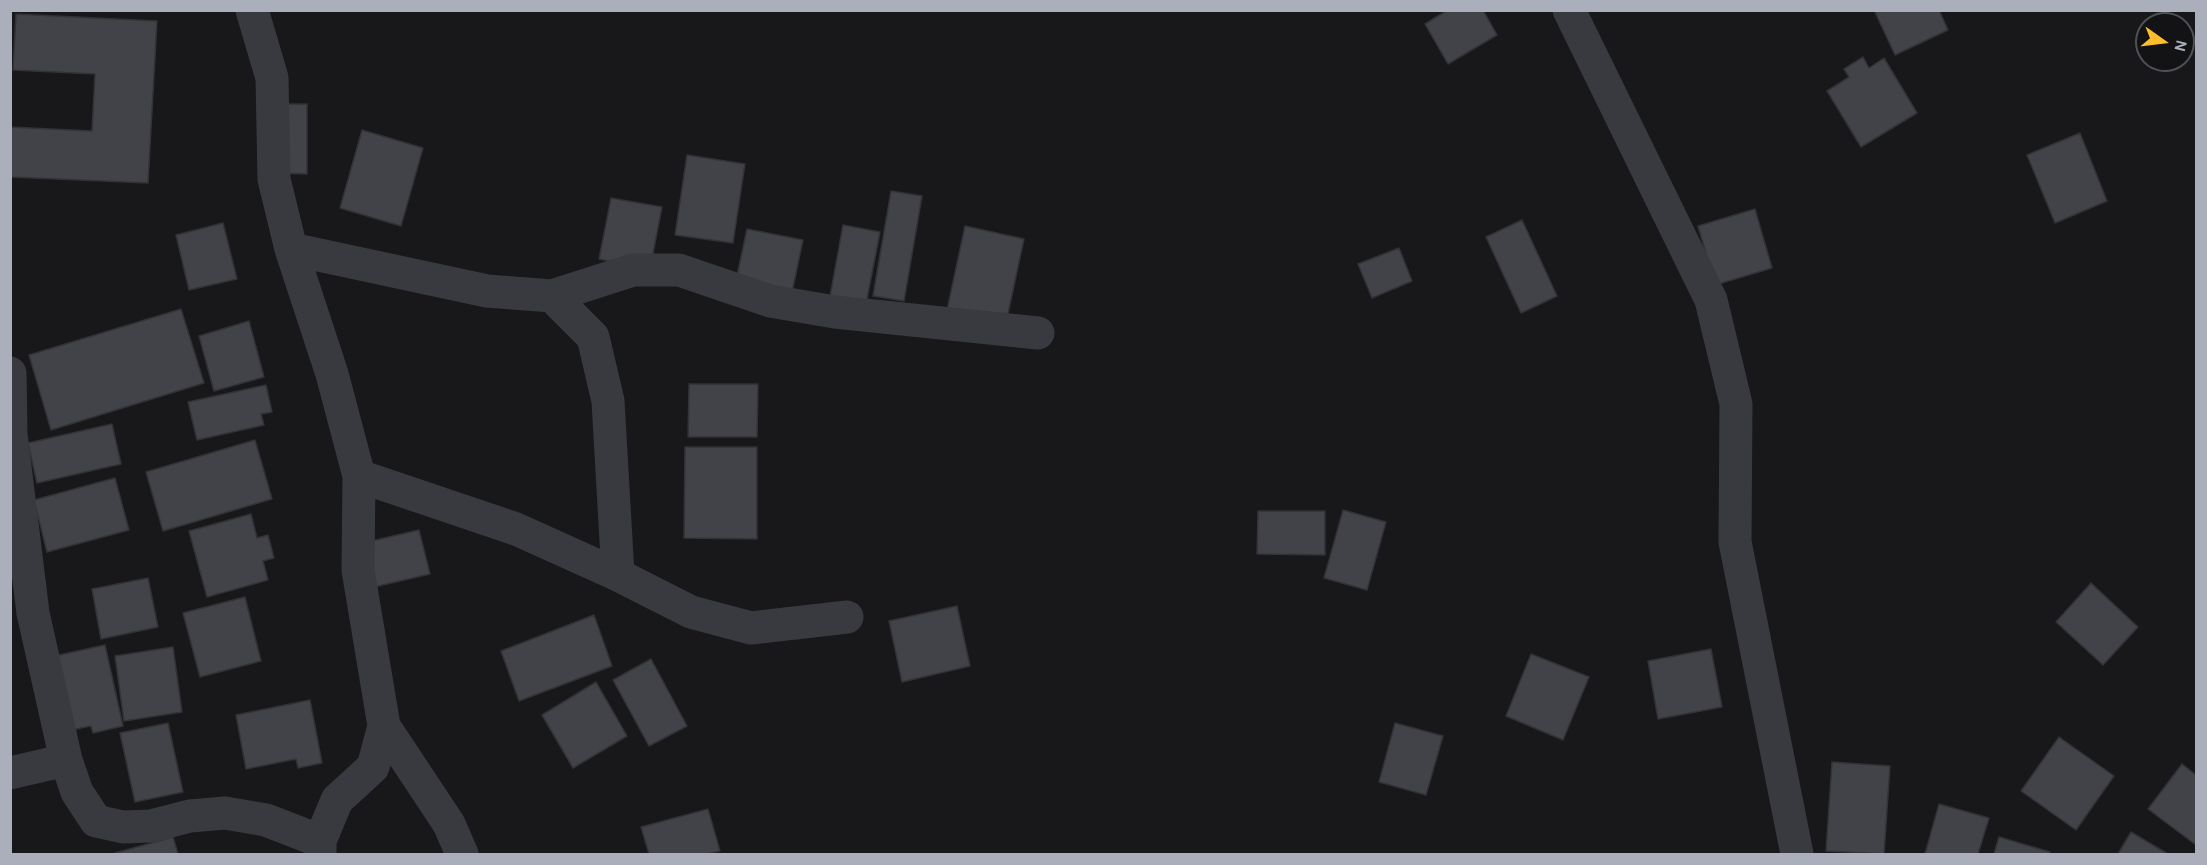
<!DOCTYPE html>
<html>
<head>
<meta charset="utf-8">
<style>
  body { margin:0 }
  #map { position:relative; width:2207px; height:865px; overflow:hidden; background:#18181b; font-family:Karla,sans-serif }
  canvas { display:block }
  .frame { position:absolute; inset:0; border:12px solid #aaafbb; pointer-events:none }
  .north { position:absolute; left:2135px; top:12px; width:60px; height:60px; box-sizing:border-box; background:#131316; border:2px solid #4f5158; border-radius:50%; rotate:104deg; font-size:16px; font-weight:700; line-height:24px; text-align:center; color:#aaafbb }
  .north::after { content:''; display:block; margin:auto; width:21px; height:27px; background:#ffbd2c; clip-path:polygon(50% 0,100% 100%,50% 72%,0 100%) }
</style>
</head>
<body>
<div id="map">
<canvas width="2207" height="865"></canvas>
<div class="frame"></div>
<div class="north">N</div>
</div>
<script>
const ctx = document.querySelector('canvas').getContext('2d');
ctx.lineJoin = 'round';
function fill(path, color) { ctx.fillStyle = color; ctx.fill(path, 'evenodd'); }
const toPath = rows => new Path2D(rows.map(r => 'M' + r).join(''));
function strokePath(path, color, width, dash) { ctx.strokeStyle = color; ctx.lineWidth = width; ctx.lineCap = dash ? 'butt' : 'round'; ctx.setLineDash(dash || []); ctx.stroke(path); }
const building = toPath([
  [1448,10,1483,10,1497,35,1448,64,1425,24,1448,10],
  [1874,10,1939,10,1948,30,1895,55,1874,10],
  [16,14,157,21,148,183,10,177,10,127,92,131,95,74,13,70,16,14],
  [1863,57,1869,68,1884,58,1917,113,1861,147,1827,91,1849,77,1844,69,1863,57],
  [278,104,307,104,307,174,278,173,278,104],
  [362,130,423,148,401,226,340,208,362,130],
  [2080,133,2107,201,2055,223,2027,155,2080,133],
  [687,155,745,164,733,243,675,235,687,155],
  [891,191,922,196,904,301,873,296,891,191],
  [611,198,662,207,650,269,599,259,611,198],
  [1755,209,1772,268,1715,285,1698,226,1755,209],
  [1522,220,1557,296,1521,313,1486,237,1522,220],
  [223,223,237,279,189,290,176,235,223,223],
  [843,225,880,232,865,309,829,302,843,225],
  [965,226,1024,239,1006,323,947,310,965,226],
  [747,229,803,240,791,297,735,285,747,229],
  [1399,248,1412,281,1372,298,1358,264,1399,248],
  [181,309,204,383,51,430,29,355,181,309],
  [249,321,264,377,214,391,199,336,249,321],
  [689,384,758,384,757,437,688,437,689,384],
  [266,385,272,412,261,414,264,425,197,440,188,402,266,385],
  [112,424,121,464,37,483,28,443,112,424],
  [255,440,272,499,163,531,146,472,255,440],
  [685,447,757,447,757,539,684,538,685,447],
  [115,478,129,530,47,552,34,500,115,478],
  [1343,510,1386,522,1367,590,1324,578,1343,510],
  [1258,511,1325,511,1325,555,1257,554,1258,511],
  [251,514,257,538,268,535,274,558,263,561,268,580,207,597,189,531,251,514],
  [419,530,430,574,374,587,363,543,419,530],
  [148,578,158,627,101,639,92,589,148,578],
  [2091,583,2138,627,2103,665,2056,622,2091,583],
  [245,597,261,661,200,677,183,613,245,597],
  [957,606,970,666,902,682,889,621,957,606],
  [594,615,612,666,519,701,501,651,594,615],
  [105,645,123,726,93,733,91,726,66,731,50,657,105,645],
  [173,647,182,712,124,721,115,656,173,647],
  [1711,649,1722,707,1658,719,1648,661,1711,649],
  [1531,654,1589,677,1563,740,1506,716,1531,654],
  [651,659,687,726,649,746,613,680,651,659],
  [596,682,627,736,573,768,542,715,596,682],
  [310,700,322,763,298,768,296,759,246,769,236,715,310,700],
  [168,723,183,792,135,802,120,733,168,723],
  [1395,723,1443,736,1426,795,1379,782,1395,723],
  [2059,737,2114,776,2076,830,2021,791,2059,737],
  [1832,762,1890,766,1884,854,1826,851,1832,762],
  [2182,764,2196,775,2196,845,2148,809,2182,764],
  [1939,804,1989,818,1978,854,1925,854,1939,804],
  [708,809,720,851,707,854,649,854,641,827,708,809],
  [2131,832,2168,854,2118,854,2131,832],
  [173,837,178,854,115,854,115,853,173,837],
  [1999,837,2050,852,2049,854,1994,854,1999,837]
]);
fill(building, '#424348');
strokePath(building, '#323237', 1.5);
strokePath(toPath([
  [252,10,272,78,274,179,291,249,487,291,552,296,633,270,679,270,770,301,835,312,1038,333],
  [1569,10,1711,300,1736,404,1735,542,1797,854],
  [291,249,332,374,359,476,358,570,384,726,373,767,337,800,320,841,320,854],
  [552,296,593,337,608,401,618,575],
  [10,373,11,434,33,613,66,760,77,792,96,821,123,827,151,826,190,816,225,813,266,820,320,841],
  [359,476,516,529,618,575,691,612,751,628,847,617],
  [384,726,449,824,462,854],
  [10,773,66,760]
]), '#393a40', 33);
</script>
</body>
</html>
